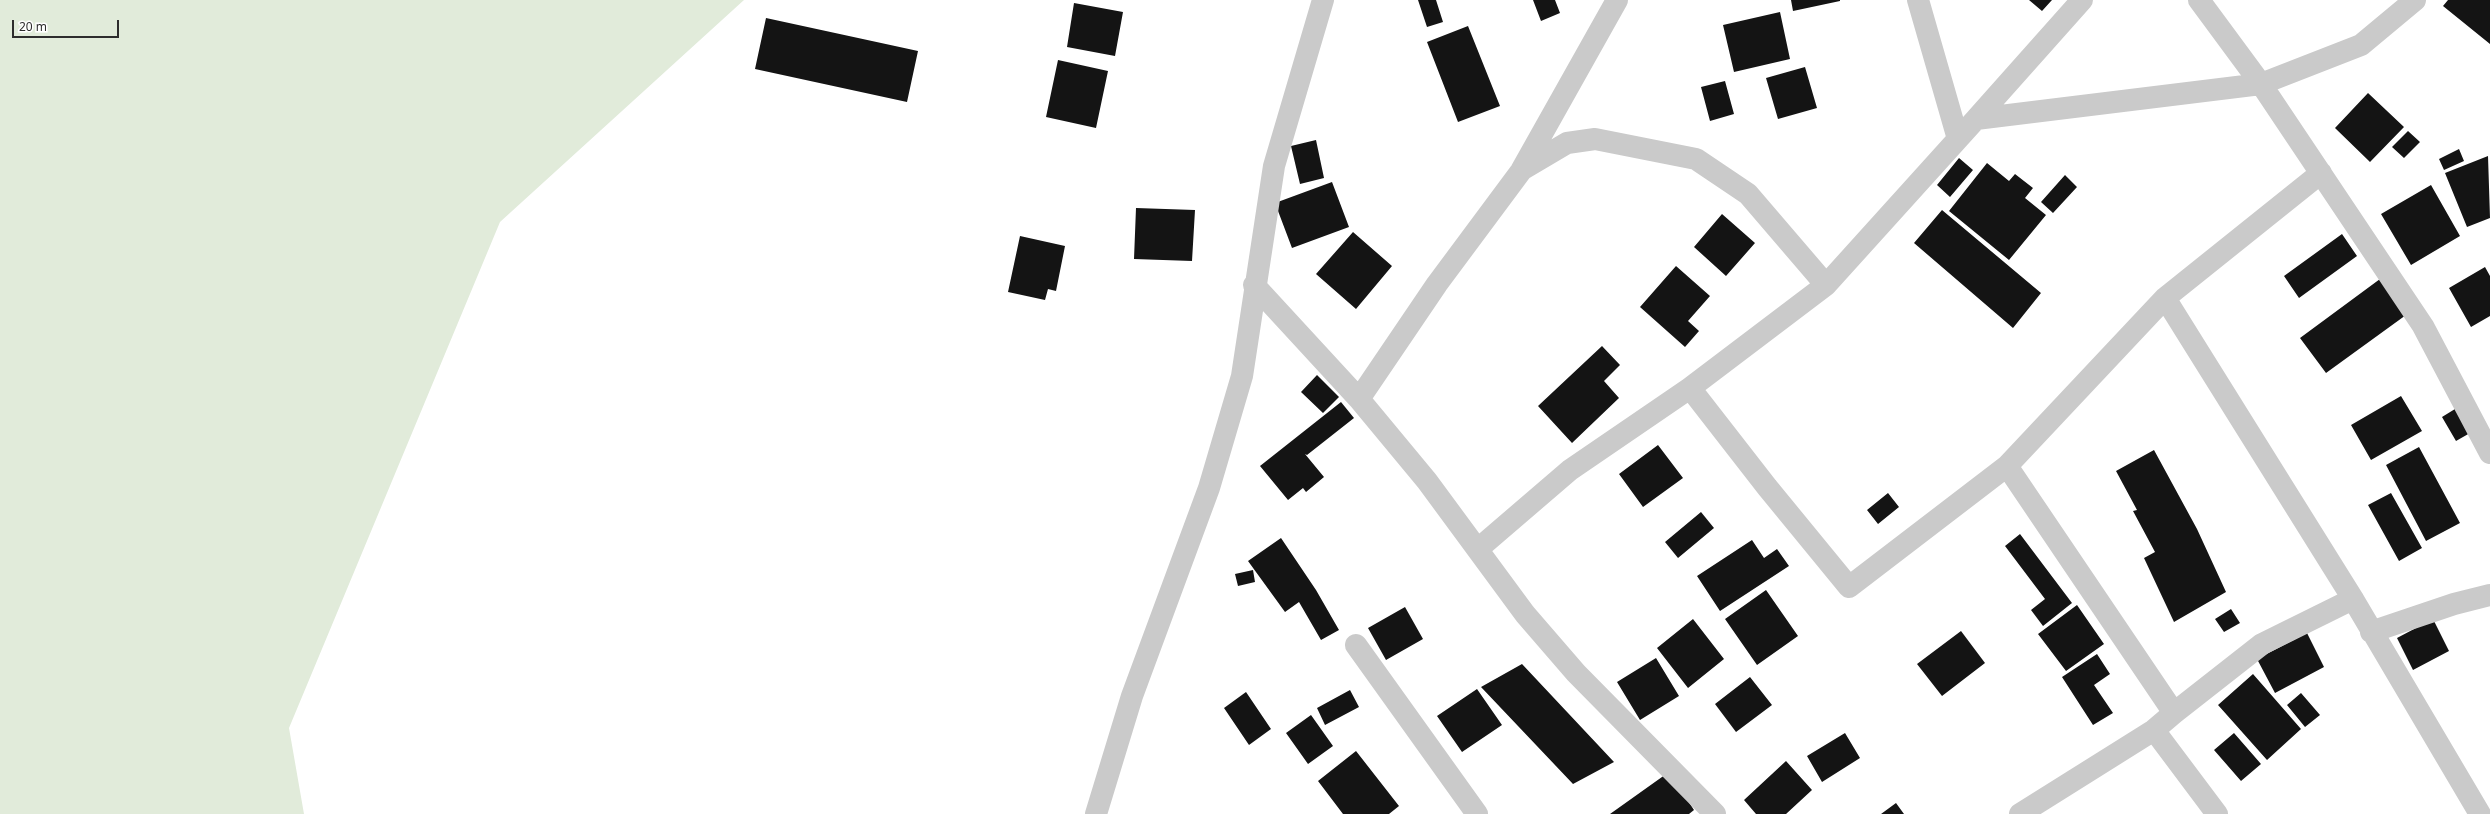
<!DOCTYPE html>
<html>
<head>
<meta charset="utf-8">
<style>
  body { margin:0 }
  #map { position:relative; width:2490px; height:814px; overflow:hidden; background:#fff; font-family:"Noto Sans",sans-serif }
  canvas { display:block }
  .scale { position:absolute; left:12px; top:20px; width:107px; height:18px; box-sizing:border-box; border:2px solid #2d2d2d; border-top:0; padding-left:5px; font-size:12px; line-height:14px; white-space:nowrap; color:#2d2d2d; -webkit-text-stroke:3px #fff; paint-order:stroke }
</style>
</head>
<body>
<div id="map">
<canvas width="2490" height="814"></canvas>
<div class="scale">20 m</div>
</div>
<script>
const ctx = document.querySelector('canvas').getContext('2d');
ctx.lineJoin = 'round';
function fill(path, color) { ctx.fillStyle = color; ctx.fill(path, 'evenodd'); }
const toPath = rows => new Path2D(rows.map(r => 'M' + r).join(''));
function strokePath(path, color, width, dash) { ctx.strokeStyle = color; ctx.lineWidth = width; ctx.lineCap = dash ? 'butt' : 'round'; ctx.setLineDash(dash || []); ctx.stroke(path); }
fill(toPath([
  [0,0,744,0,500,222,289,728,304,814,0,814]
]), '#e1ebda');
fill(toPath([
  [1418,0,1436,0,1443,22,1427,27],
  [1533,0,1555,0,1560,13,1541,21],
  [1791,0,1840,0,1840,1,1793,11],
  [2029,0,2052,0,2042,11],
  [2448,0,2490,0,2490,44,2443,6],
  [1074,3,1123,12,1115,56,1067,47],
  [1780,12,1790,59,1734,72,1723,25],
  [766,18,918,51,907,102,755,69],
  [1468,26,1500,106,1458,122,1427,42],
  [1058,60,1108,71,1096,128,1046,117],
  [1805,67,1817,108,1778,119,1766,78],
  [1725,81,1734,114,1710,121,1701,87],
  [2368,93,2404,127,2370,162,2335,128],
  [2408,131,2420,142,2404,158,2392,147],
  [1316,140,1324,178,1300,184,1291,146],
  [2459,149,2464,161,2444,170,2439,159],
  [2488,156,2490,218,2467,227,2445,173],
  [1959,158,1973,170,1950,197,1937,185],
  [1987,163,2009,181,2015,174,2033,188,2025,198,2046,215,2009,260,1949,211],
  [2065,175,2077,187,2053,213,2041,202],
  [1332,182,1349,227,1292,248,1275,203],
  [2431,185,2460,236,2411,265,2381,214],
  [1136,208,1195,210,1192,261,1134,259],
  [1942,210,2041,293,2013,328,1914,243],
  [1722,214,1755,243,1726,276,1694,247],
  [1353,232,1392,266,1356,309,1316,274],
  [2342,234,2357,256,2299,298,2284,276],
  [1020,236,1065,246,1056,291,1048,289,1045,300,1008,292],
  [1676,266,1710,296,1688,321,1699,331,1685,347,1640,307],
  [2485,267,2490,276,2490,316,2471,327,2449,288],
  [2380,279,2406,315,2326,373,2300,338],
  [1602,346,1620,365,1604,381,1619,398,1572,443,1538,406],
  [1317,375,1339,397,1323,413,1301,392],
  [2401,396,2422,431,2371,460,2351,425],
  [1341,402,1354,418,1307,455,1305,454,1324,477,1306,492,1303,488,1288,500,1260,466],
  [2455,409,2470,433,2456,441,2442,417],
  [1658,445,1683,478,1643,507,1619,474],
  [2419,447,2460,523,2426,541,2386,465],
  [2154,450,2197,529,2226,592,2174,622,2144,558,2155,552,2133,511,2137,510,2116,471],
  [1888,493,1899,507,1878,524,1867,510],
  [2391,493,2422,548,2399,561,2368,505],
  [1701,512,1714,528,1678,558,1665,542],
  [2020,534,2072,603,2043,626,2031,610,2045,599,2005,546],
  [1281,538,1316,590,1339,630,1321,640,1299,602,1285,612,1248,561],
  [1752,540,1764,558,1777,549,1789,566,1720,611,1697,576],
  [1253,570,1255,582,1238,586,1235,574],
  [1766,590,1798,636,1757,665,1725,619],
  [2077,605,2104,644,2066,671,2038,634],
  [1405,607,1423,639,1386,660,1368,628],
  [2231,609,2240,623,2224,632,2215,619],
  [1693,619,1724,659,1688,688,1657,648],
  [2433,619,2449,651,2413,670,2397,638],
  [1961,631,1985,663,1942,696,1917,664],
  [2307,633,2324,667,2275,693,2257,659],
  [2097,654,2110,674,2094,685,2113,713,2093,725,2062,677],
  [1656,658,1679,696,1640,720,1617,682],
  [1522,664,1614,762,1573,784,1481,687],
  [2253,674,2301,729,2267,760,2218,705],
  [1750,677,1772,705,1736,732,1715,704],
  [1477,689,1502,725,1462,752,1437,716],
  [1350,690,1359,707,1325,725,1317,708],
  [1246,692,1271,729,1249,745,1224,708],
  [2301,693,2320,715,2305,727,2287,705],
  [1311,715,1333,746,1308,764,1286,733],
  [1845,733,1860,758,1822,782,1807,756],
  [2234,733,2261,764,2241,781,2214,750],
  [1356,751,1399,806,1389,814,1343,814,1318,781],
  [1786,761,1812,790,1786,814,1756,814,1744,800],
  [1669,772,1694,810,1689,814,1610,814],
  [1896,803,1904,814,1881,814]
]), '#141414');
strokePath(toPath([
  [1918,0,1958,139],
  [2199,0,2261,84,2423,326,2490,453],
  [1976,119,2082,0],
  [1523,169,1567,143,1595,139,1696,159,1748,194,1826,285],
  [1254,285,1359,399,1427,481,1525,614,1576,673,1715,814],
  [2165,298,2353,599,2480,814],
  [1690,388,1826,285,1976,119,2261,84,2361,45,2415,0],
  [1359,399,1437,284,1521,171,1617,0],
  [2007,466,2174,713,2262,644,2353,599],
  [1478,549,1570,470,1690,388,1767,487,1849,587,2007,466,2165,298,2321,173],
  [2371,632,2454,604,2490,595],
  [1356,645,1477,814],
  [2154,730,2217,814],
  [1096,814,1132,696,1209,488,1242,376,1274,166,1323,0],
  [2020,814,2154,730,2174,713]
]), '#cacaca', 22);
</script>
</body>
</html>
